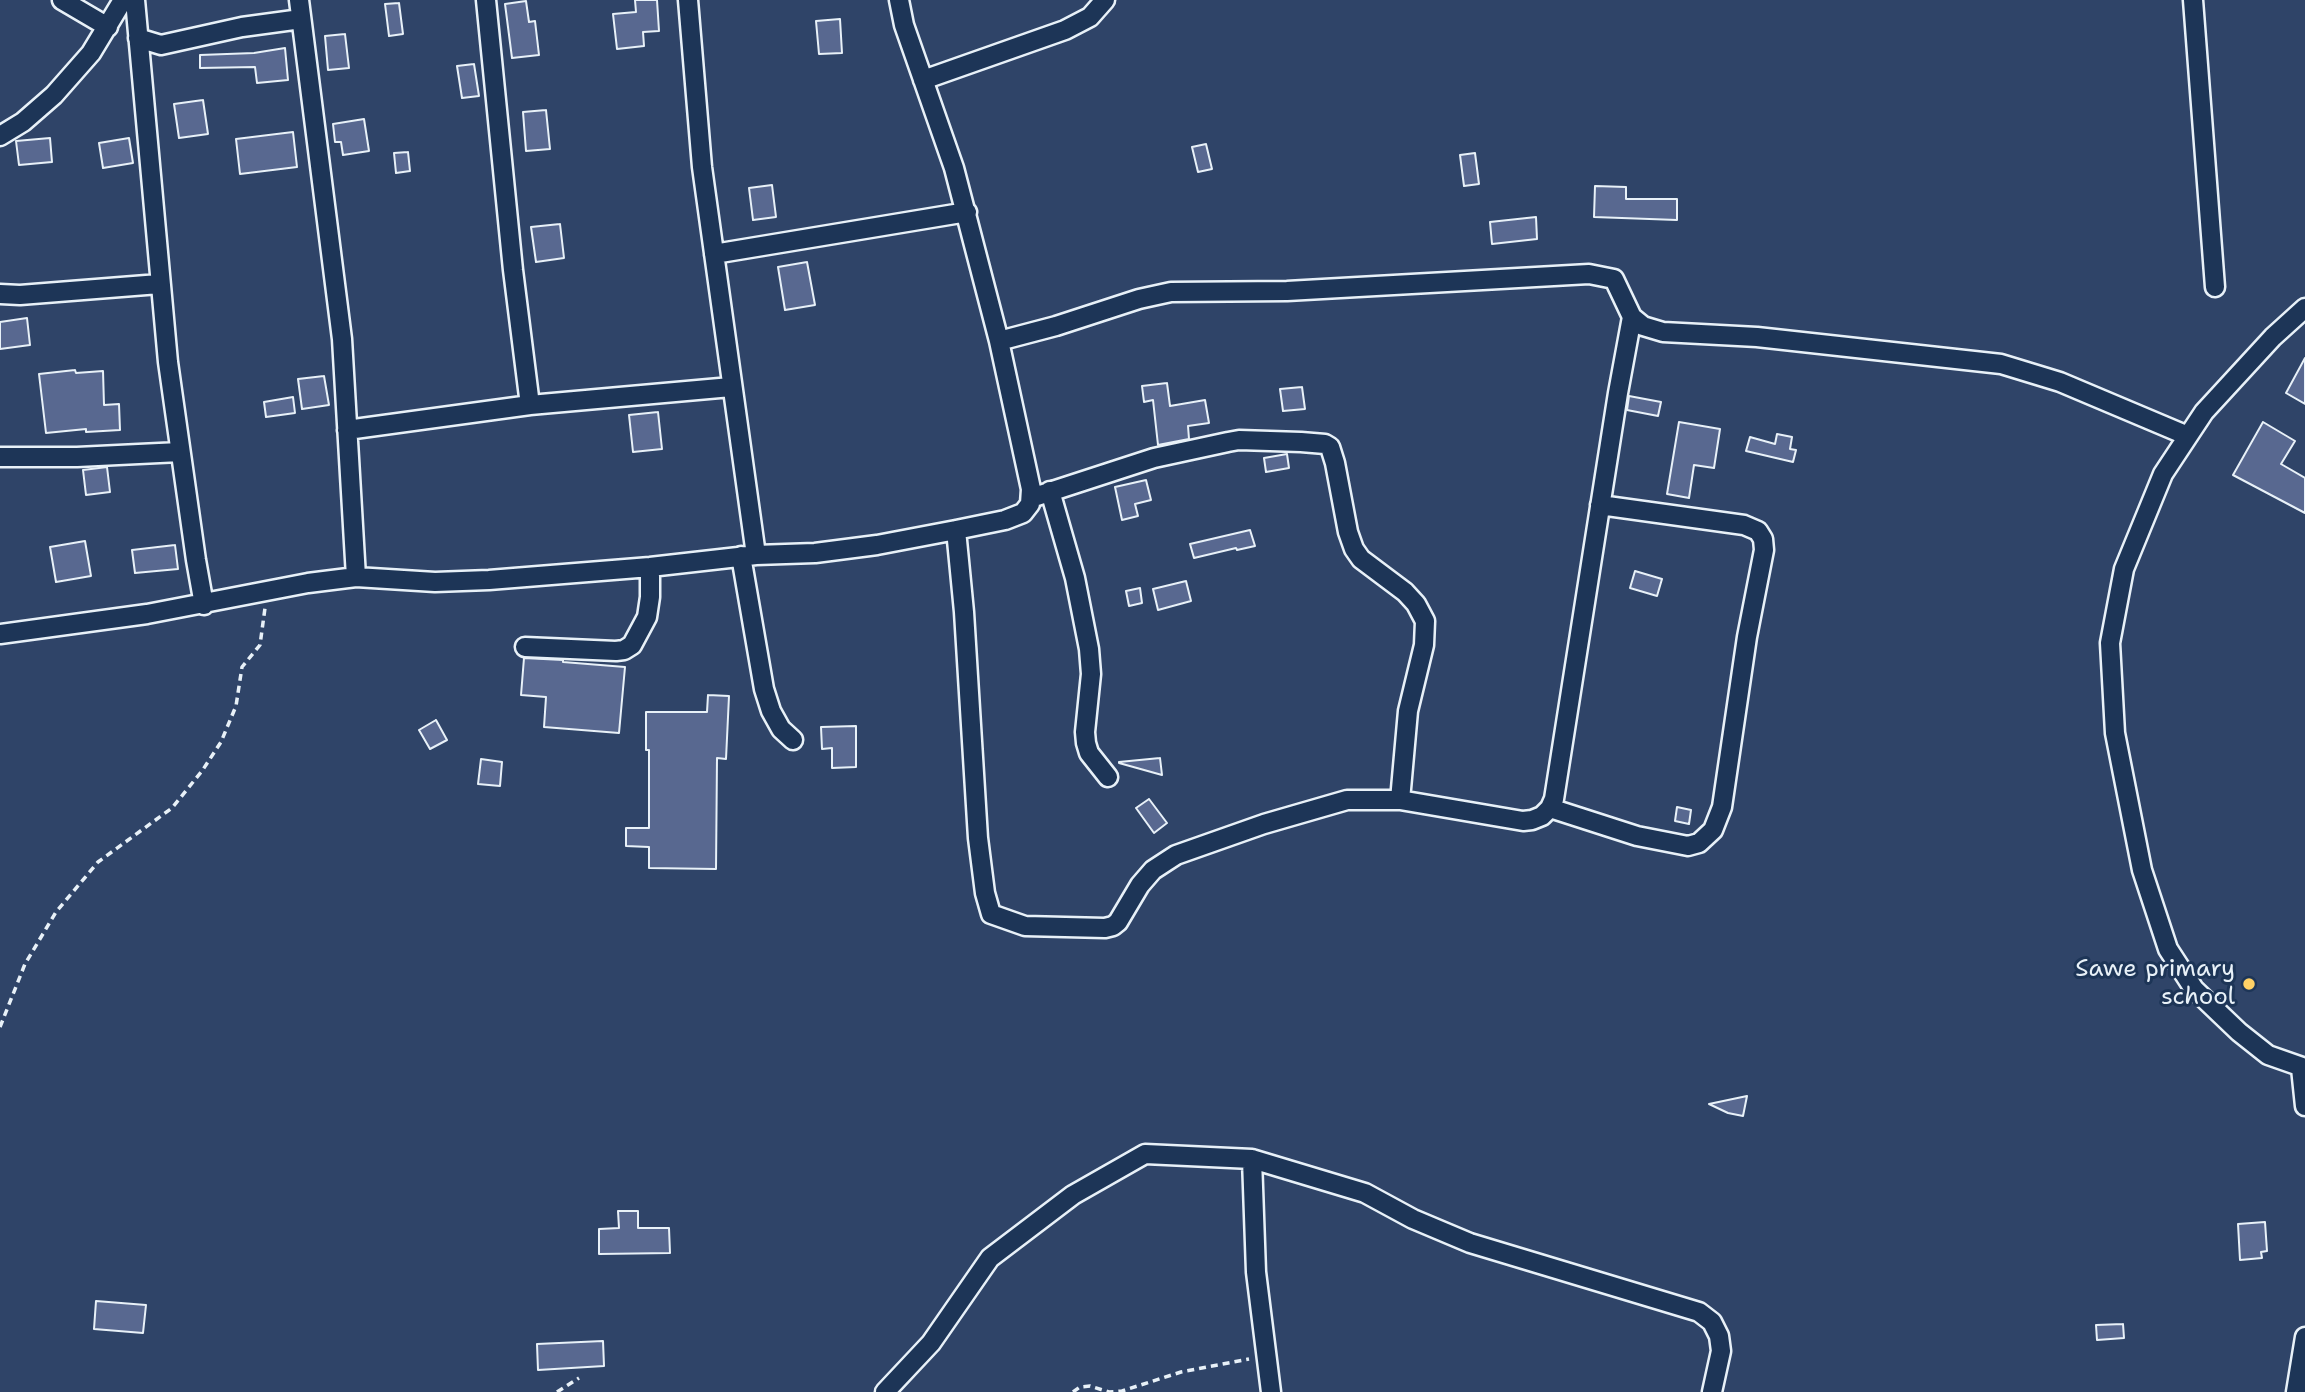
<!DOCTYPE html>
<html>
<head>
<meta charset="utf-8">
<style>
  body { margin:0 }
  canvas { display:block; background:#2f4468 }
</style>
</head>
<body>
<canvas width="2305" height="1392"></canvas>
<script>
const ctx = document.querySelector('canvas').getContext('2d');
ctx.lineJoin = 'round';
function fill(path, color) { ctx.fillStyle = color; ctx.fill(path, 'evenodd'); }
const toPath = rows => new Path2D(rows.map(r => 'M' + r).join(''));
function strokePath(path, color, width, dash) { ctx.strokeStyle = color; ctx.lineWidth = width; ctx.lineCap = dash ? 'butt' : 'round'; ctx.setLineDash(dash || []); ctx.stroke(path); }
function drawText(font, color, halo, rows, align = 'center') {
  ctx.font = font + ' "Shantell Sans",sans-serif'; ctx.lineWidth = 6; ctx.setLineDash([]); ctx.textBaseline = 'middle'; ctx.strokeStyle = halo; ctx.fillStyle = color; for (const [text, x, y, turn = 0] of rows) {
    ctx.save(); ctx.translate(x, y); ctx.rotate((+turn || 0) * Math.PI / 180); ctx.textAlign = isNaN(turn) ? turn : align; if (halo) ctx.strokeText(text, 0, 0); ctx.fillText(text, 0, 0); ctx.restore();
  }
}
const building = toPath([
  [635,0,657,0,659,31,643,32,644,46,617,49,613,14,636,12,635,0],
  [526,1,529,22,535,21,539,55,512,58,505,4,526,1],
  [399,3,403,34,389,36,385,4,399,3],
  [840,19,842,53,819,54,816,21,840,19],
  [345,34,349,68,328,70,325,36,345,34],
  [285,48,288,80,257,83,255,67,200,68,200,55,254,53,285,48],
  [474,64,479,96,462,98,457,66,474,64],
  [203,100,208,134,179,138,174,104,203,100],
  [546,110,550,149,526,151,523,112,546,110],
  [364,119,369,151,343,155,341,142,335,142,333,124,364,119],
  [293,132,297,167,240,174,236,139,293,132],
  [50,138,52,162,19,165,16,141,50,138],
  [129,138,133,163,103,168,99,143,129,138],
  [1206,144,1212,169,1198,172,1192,147,1206,144],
  [408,152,410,171,396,173,394,153,408,152],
  [1475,153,1479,184,1464,186,1460,155,1475,153],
  [772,185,776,217,753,220,749,188,772,185],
  [1595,186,1626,187,1626,199,1677,199,1677,220,1594,217,1595,186],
  [1536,217,1537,239,1492,244,1490,222,1536,217],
  [560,224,564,258,536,262,531,227,560,224],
  [807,262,815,305,785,310,778,267,807,262],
  [27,318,30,345,0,349,0,322,27,318],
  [2305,358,2305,404,2286,393,2305,358],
  [75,370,76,373,103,371,104,405,119,404,120,430,86,432,86,429,46,433,39,374,75,370],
  [324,376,329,405,302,409,298,379,324,376],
  [1167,383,1170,406,1205,400,1209,423,1188,426,1189,439,1158,445,1153,400,1144,402,1142,386,1167,383],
  [1302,387,1305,409,1283,411,1280,389,1302,387],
  [1629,396,1661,402,1658,416,1627,410,1629,396],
  [293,397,295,413,266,417,264,402,293,397],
  [658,412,662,449,633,452,629,415,658,412],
  [1679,422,1720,429,1714,468,1694,465,1689,498,1667,494,1679,422],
  [2263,422,2295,441,2281,464,2305,478,2305,513,2233,475,2263,422],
  [1777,434,1792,437,1790,449,1796,450,1793,462,1746,451,1750,437,1775,444,1777,434],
  [1287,454,1289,468,1266,472,1264,458,1287,454],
  [107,467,110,492,86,495,83,470,107,467],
  [1146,480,1151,500,1135,504,1138,516,1122,520,1115,487,1146,480],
  [1250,530,1255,546,1237,550,1236,548,1194,558,1190,544,1250,530],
  [85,541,91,576,56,582,50,547,85,541],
  [175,545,178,569,135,573,132,550,175,545],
  [1635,571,1662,579,1657,596,1630,588,1635,571],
  [1186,581,1191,601,1158,610,1153,589,1186,581],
  [1140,588,1142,603,1129,606,1126,591,1140,588],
  [524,658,563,660,563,662,625,667,619,733,544,727,546,697,521,695,524,658],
  [708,695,729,696,726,759,717,758,716,869,649,868,649,847,626,846,626,828,649,828,649,750,646,750,646,712,707,712,708,695],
  [436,720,447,740,430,749,419,730,436,720],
  [856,726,856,767,832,768,832,748,822,749,821,727,856,726],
  [1160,758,1162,775,1119,763,1119,762,1160,758],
  [481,759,502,762,500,786,478,784,481,759],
  [1149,799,1167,823,1154,833,1136,808,1149,799],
  [1677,807,1691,810,1689,824,1675,821,1677,807],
  [1747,1096,1743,1116,1728,1113,1709,1104,1747,1096],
  [618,1211,638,1211,638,1228,669,1228,670,1253,599,1254,599,1229,619,1228,618,1211],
  [2265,1222,2267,1251,2261,1252,2262,1258,2240,1260,2238,1224,2265,1222],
  [96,1301,146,1305,143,1333,94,1329,96,1301],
  [2123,1324,2124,1338,2097,1340,2096,1325,2123,1324],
  [603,1341,604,1366,538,1370,537,1344,603,1341]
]);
fill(building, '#586890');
strokePath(building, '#e8f1f8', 2);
const minor = toPath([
  [62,0,108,27],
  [135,0,168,362,196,560,204,605],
  [299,0,342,339,356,577],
  [486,0,513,270,530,405],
  [688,0,702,167,756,555],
  [2193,0,2215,287],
  [138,38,161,45,242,27,301,19],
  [923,80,1065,30,1090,17,1105,0],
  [0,136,23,122,54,95,91,53,123,0],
  [714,254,967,212],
  [0,294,20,295,159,284],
  [2305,308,2273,337,2204,412,2163,474,2124,569,2110,643,2115,733,2142,870,2168,949,2194,989,2239,1032,2268,1055,2305,1068],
  [999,341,1056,326,1139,299,1171,292,1287,291,1589,274,1614,279,1632,317,1643,326,1663,332,1757,337,2001,364,2060,382,2188,436],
  [347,430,530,405,731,387],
  [0,457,77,457,180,452],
  [1050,491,1075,578,1089,649,1091,674,1085,732,1086,743,1089,753,1108,777],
  [1031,498,1154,458,1228,442,1239,440,1301,442,1325,444,1330,447,1335,463,1348,532,1354,549,1361,559,1405,592,1416,604,1425,621,1424,645,1408,711,1400,800],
  [956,530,964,612,978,838,985,893,991,914,1025,926,1105,928,1113,926,1118,922,1140,885,1153,870,1176,855,1264,824,1347,800,1400,800,1523,821,1532,820,1542,816,1550,808,1554,799,1618,393,1632,317],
  [741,556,764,689,771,711,781,729,793,740],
  [0,634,147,614,308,583,356,577,435,582,489,580,650,567,756,555,815,553,877,545,956,530,1005,520,1023,513,1030,504,1031,489,999,341,954,168,904,25,899,0],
  [525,647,616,651,624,650,632,645,647,617,650,597,650,567],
  [1550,808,1637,836,1688,846,1699,843,1713,830,1722,807,1747,637,1764,550,1763,539,1758,531,1744,525,1600,505],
  [2301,1068,2305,1106],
  [1252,1159,1256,1272,1271,1392],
  [885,1392,931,1343,990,1258,1073,1195,1145,1154,1252,1159,1365,1193,1413,1219,1470,1243,1699,1312,1712,1322,1719,1336,1721,1351,1712,1392],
  [2296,1392,2305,1337]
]);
strokePath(minor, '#e8f1f8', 23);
strokePath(toPath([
  [0,1027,25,964,56,912,98,862,172,808,202,771,221,742,236,706,242,667,260,645,265,608],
  [557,1392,579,1378],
  [1073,1392,1080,1387,1090,1386,1109,1392,1122,1391,1181,1372,1249,1359]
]), '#e8f1f8', 3.5, [7, 5]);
strokePath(minor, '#1d3557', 18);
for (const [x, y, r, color] of [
  [2249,984,7,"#ffd166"]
]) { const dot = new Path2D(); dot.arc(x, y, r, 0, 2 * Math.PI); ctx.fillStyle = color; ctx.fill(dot); strokePath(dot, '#1d3557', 2.5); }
drawText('24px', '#e8f1f8', '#1d3557', [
  ["Sawe primary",2235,970],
  ["school",2235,998]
], 'right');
</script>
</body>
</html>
